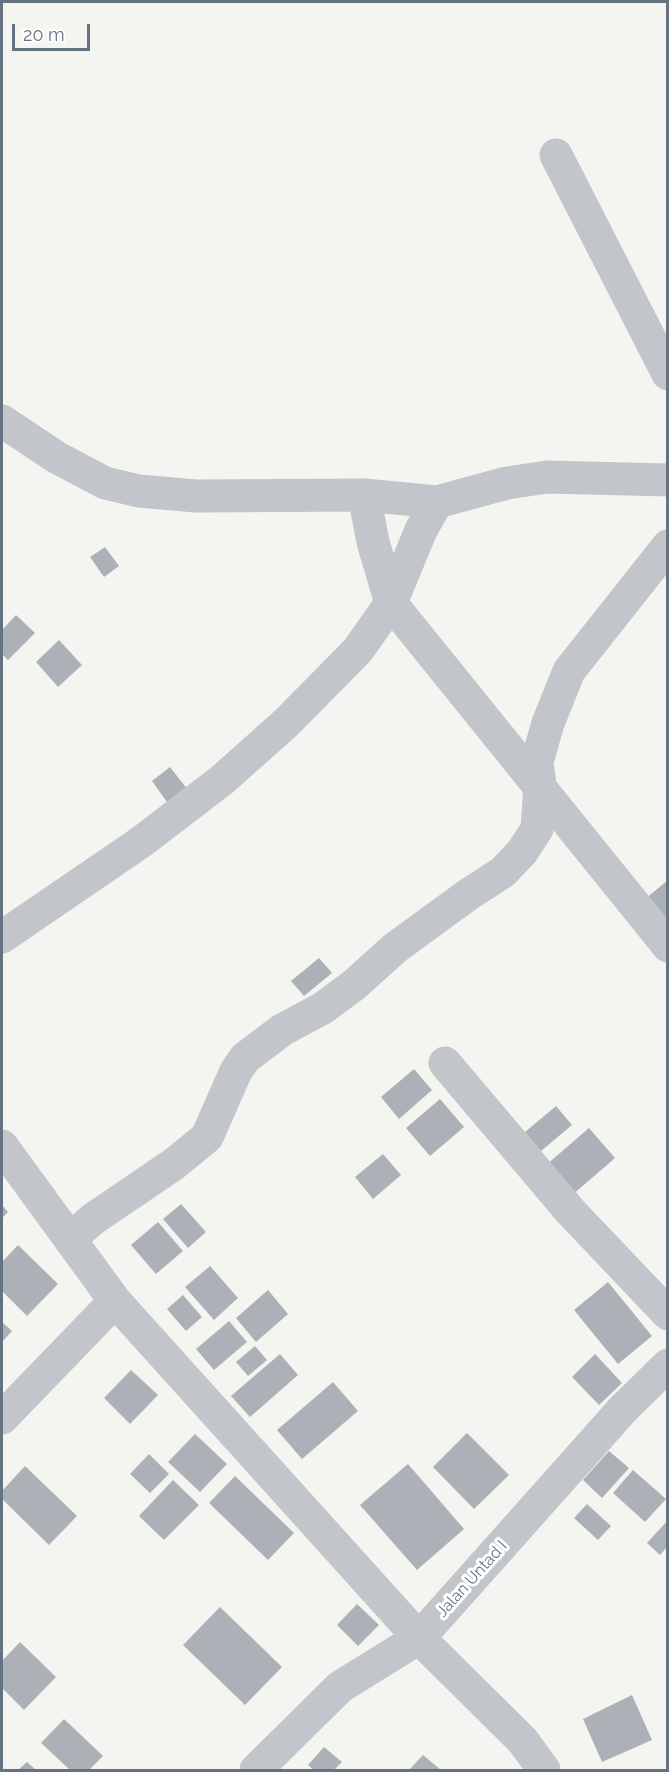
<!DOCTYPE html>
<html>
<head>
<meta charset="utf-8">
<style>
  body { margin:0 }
  #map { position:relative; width:669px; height:1772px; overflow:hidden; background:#f4f5f1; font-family:Raleway,sans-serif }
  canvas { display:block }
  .frame { position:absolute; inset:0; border:3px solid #647281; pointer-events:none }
  .scale { position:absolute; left:12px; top:24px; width:78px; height:27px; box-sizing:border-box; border:3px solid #647281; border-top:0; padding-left:8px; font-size:18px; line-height:21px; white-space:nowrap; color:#647281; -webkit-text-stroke:4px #fff; paint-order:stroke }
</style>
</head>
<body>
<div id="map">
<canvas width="669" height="1772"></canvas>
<div class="frame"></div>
<div class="scale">20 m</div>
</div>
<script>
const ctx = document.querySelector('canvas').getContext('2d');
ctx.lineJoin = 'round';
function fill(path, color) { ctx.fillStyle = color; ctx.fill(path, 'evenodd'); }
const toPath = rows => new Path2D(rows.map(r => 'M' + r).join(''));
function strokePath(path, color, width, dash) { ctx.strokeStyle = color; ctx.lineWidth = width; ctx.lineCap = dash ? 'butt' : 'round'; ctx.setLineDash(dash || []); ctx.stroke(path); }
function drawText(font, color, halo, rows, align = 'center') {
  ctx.font = font + ' Raleway,sans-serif'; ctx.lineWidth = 6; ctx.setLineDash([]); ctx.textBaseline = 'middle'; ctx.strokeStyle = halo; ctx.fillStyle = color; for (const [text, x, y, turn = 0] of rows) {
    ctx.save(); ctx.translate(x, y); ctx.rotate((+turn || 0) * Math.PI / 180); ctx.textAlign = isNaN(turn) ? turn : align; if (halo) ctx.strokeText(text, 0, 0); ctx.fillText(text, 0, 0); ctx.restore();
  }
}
fill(toPath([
  [105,547,119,566,104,577,90,557],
  [16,615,35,633,8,660,2,654,2,630],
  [59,640,82,665,58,687,36,662],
  [170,767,188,790,169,805,152,781],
  [668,880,668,920,639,904],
  [319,958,332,973,304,996,291,981],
  [414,1069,432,1090,399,1119,381,1097],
  [440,1099,464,1127,430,1156,406,1128],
  [556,1106,572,1125,541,1151,525,1132],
  [589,1128,615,1158,571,1196,545,1166],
  [383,1154,401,1175,373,1199,355,1177],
  [181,1204,206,1232,188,1248,163,1219],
  [2,1205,8,1212,2,1218],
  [158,1222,183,1251,156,1274,131,1245],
  [18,1245,58,1284,27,1316,2,1291,2,1262],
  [210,1266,238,1298,214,1320,185,1287],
  [608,1282,652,1336,618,1364,574,1310],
  [268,1290,288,1314,256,1342,236,1318],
  [183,1295,202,1317,186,1331,167,1309],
  [229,1321,247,1342,214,1370,196,1349],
  [2,1322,12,1331,2,1342],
  [255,1346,267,1360,248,1376,236,1362],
  [280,1354,298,1375,250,1417,231,1396],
  [595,1354,622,1383,599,1405,572,1377],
  [131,1370,158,1395,130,1424,104,1398],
  [333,1382,358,1411,302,1459,277,1430],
  [467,1433,509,1475,474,1509,433,1467],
  [195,1434,227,1464,200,1492,168,1462],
  [609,1451,629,1468,602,1498,583,1480],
  [149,1454,169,1474,150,1493,130,1474],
  [408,1464,464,1529,417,1570,360,1505],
  [25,1466,77,1516,49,1545,2,1499,2,1491],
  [633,1470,666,1499,645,1522,613,1493],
  [235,1476,294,1533,268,1560,209,1503],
  [173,1480,199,1505,164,1540,139,1516],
  [587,1504,611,1526,598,1540,574,1518],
  [668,1520,668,1546,660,1555,647,1543],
  [357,1604,379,1625,358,1646,337,1625],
  [220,1607,282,1667,245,1705,183,1645],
  [20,1642,56,1677,24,1710,2,1688,2,1661],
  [632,1695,652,1740,602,1762,583,1719],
  [64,1719,103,1756,89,1770,70,1770,41,1743],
  [324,1747,342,1762,334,1770,314,1770,308,1765],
  [423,1755,441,1770,409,1770],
  [27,1762,36,1770,18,1770]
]), '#abb1b6');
strokePath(toPath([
  [556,155,668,374],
  [2,421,56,457,105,483,139,491,196,496,364,495,437,502,507,483,547,477,668,480],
  [364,495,373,542,391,603,668,946],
  [2,937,141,842,222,780,286,723,358,650,391,603,421,530,437,502],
  [445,1063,571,1212,668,1314],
  [2,1146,115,1301,419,1638,523,1741,544,1770],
  [70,1239,93,1219,174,1164,207,1137,236,1071,245,1058,282,1030,323,1008,354,985,395,948,469,894,503,872,522,852,537,829,540,786,537,762,548,723,569,671,668,546],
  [2,1418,115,1301],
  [256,1770,340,1687,419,1638,623,1409,668,1365]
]), '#c2c5c9', 33);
drawText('16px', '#647281', '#fff', [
  ["Jalan Untad I",472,1579,-48]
]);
</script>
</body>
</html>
